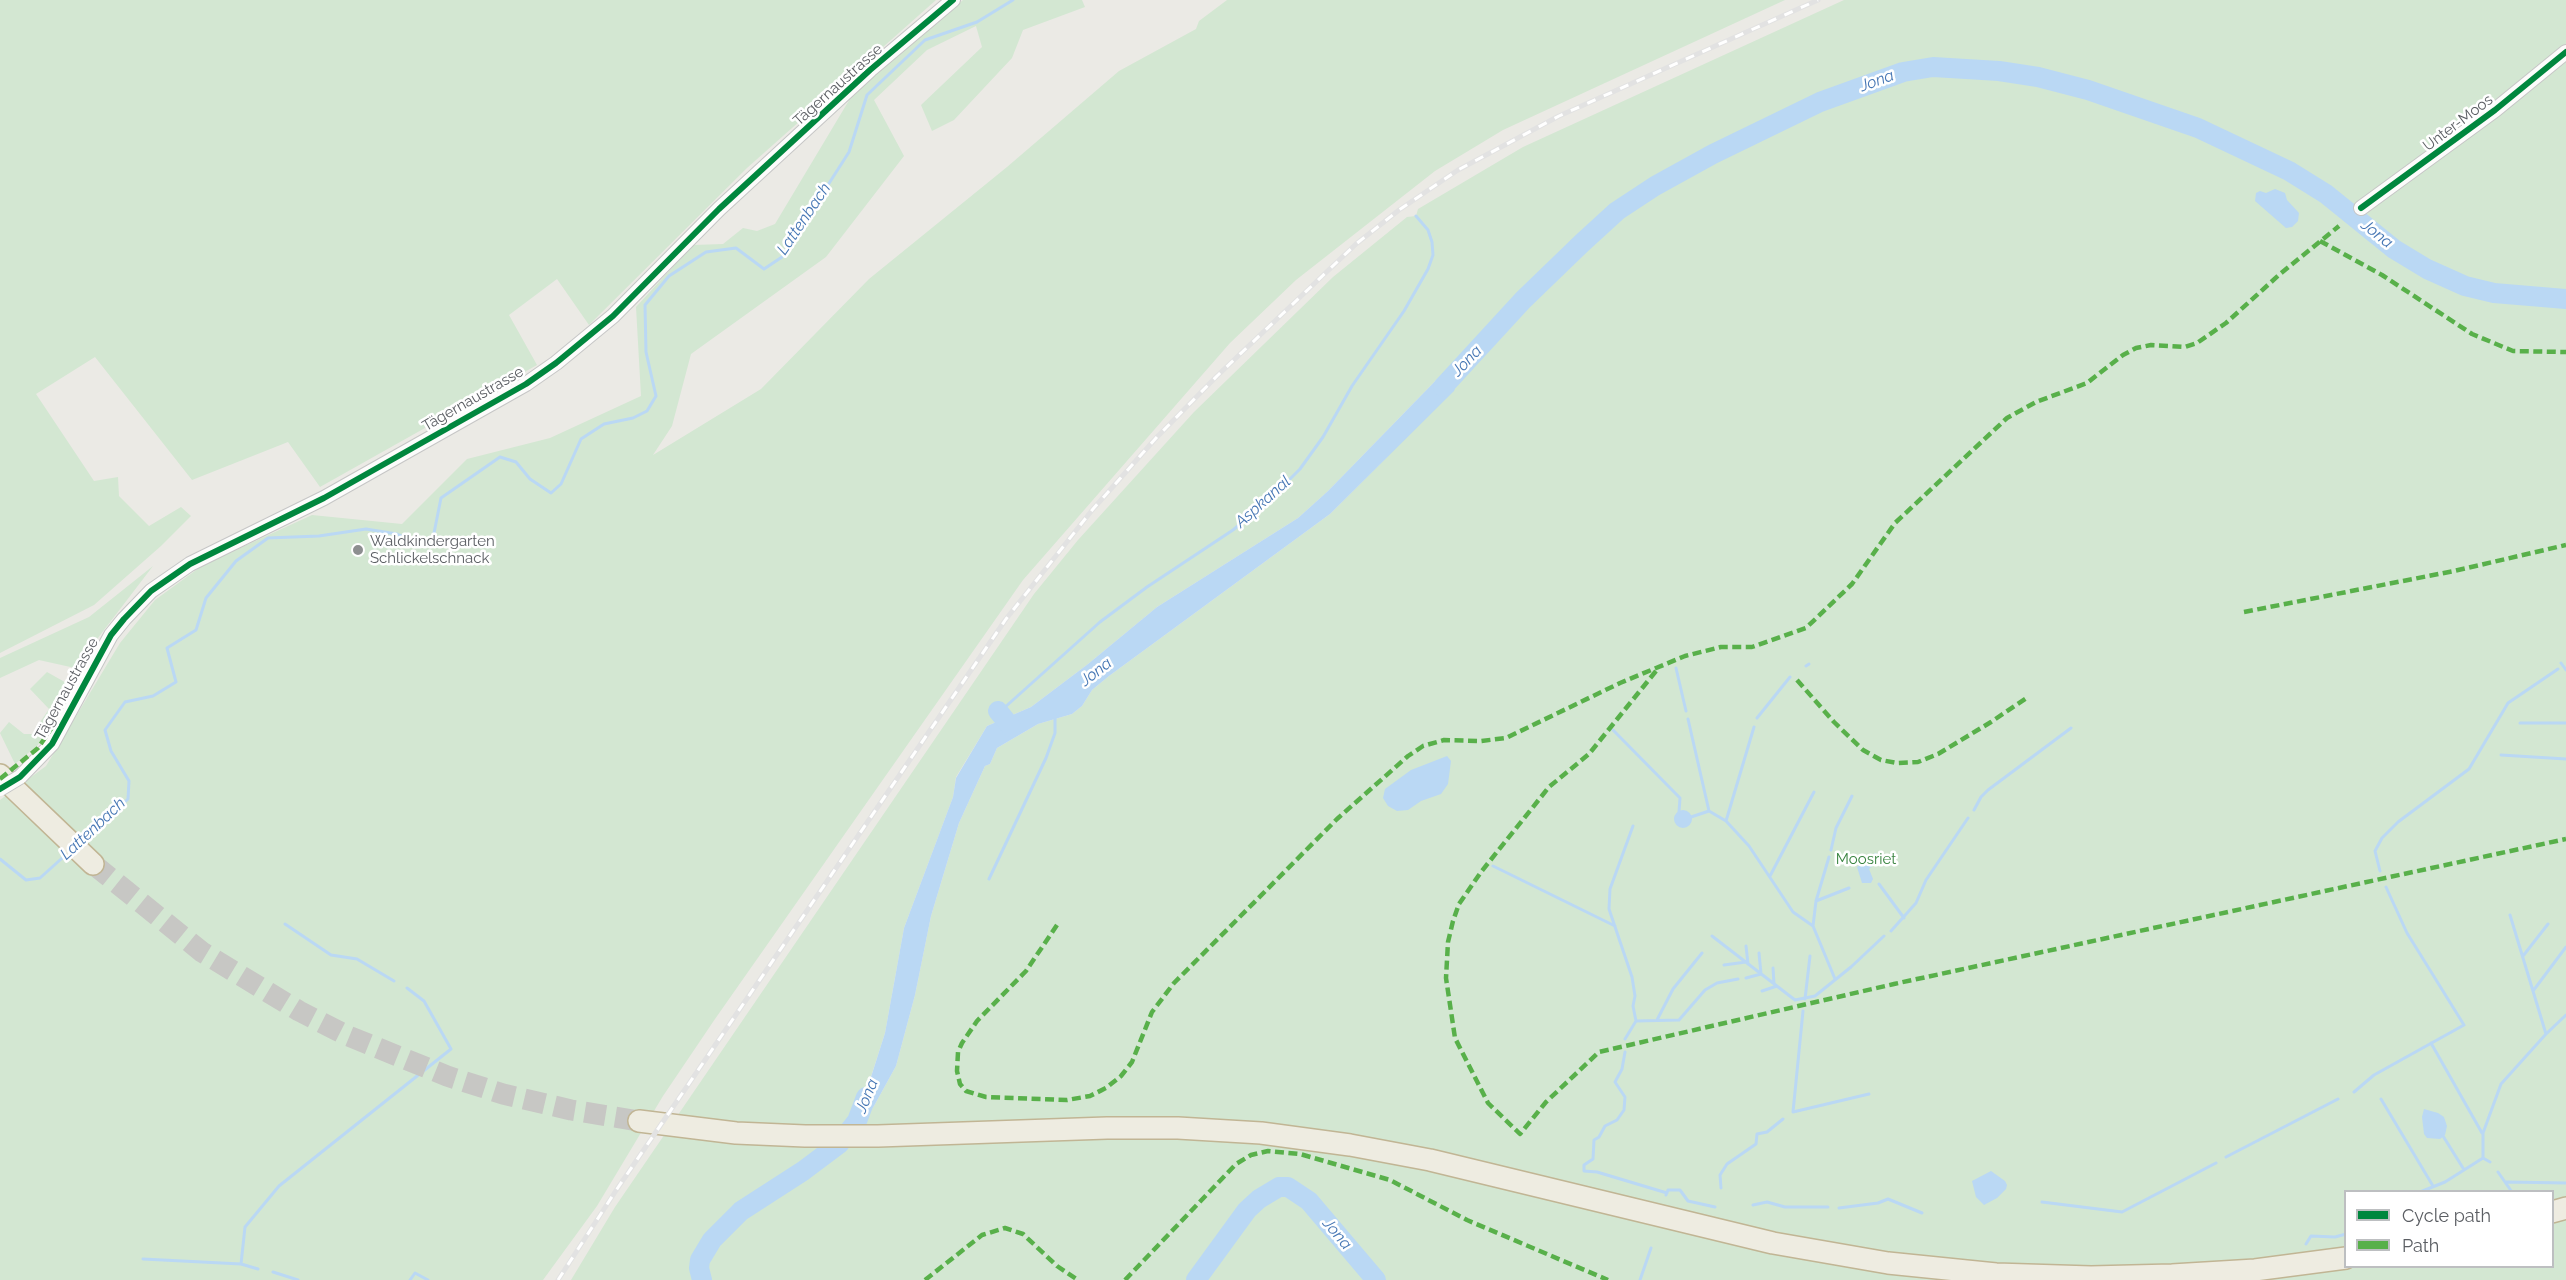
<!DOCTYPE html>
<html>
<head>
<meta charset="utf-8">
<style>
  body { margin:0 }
  #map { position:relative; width:2566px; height:1280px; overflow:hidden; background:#ebeae5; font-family:Raleway,sans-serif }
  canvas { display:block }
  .legend { position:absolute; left:2344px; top:1190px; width:210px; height:78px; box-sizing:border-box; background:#fff; border:2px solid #bdbfc1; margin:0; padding:8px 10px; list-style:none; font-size:18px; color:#5b5e63 }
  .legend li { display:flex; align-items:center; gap:12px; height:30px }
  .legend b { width:30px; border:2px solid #bdbfc1 }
</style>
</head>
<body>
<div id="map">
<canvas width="2566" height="1280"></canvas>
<ul class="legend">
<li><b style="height:8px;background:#00873e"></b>Cycle path</li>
<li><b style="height:8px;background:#58b04a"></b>Path</li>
</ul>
</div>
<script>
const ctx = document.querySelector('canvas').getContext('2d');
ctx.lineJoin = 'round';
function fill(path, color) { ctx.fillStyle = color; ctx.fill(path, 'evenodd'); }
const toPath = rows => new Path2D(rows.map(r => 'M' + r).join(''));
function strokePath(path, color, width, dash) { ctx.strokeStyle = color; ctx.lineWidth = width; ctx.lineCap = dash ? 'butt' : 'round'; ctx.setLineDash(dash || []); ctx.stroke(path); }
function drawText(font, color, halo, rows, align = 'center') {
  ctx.font = font + ' Raleway,sans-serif'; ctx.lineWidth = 5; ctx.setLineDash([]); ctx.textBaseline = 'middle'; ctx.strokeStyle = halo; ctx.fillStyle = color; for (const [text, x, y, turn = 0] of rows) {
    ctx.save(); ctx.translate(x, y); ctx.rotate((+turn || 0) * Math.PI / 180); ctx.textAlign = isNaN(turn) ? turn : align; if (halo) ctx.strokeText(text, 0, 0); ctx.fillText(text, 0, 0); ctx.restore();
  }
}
fill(toPath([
  [0,0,936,0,747,168,589,325,557,279,509,315,537,365,320,487,288,442,192,480,95,357,36,394,94,481,118,477,119,496,149,526,181,507,191,516,161,546,94,605,0,653],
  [963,0,1082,0,1085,7,1023,30,1012,58,954,120,932,131,921,105,982,47,976,26,927,50,874,100,904,156,826,257,691,354,672,426,653,455,761,389,869,279,1007,167,1119,71,1196,29,1199,21,1227,0,1785,0,1503,130,1435,171,1296,280,1230,343,1023,580,715,1019,663,1096,597,1206,543,1280,0,1280,0,800,46,766,120,643,155,600,203,565,312,515,402,524,467,459,550,438,641,396,636,307,693,245,723,244,743,228,757,231,775,224,854,92],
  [1844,0,2566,0,2566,1280,571,1280,615,1207,1034,594,1078,540,1194,412,1333,277,1407,217,1416,216,1418,209,1523,147],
  [1443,373,1386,458,1330,514,1109,676,1092,690,1082,706,1072,714,1038,724,997,748,990,764,985,766,959,823,931,916,915,995,896,1066,874,1106,868,1114,857,1120,885,1033,904,928,953,797,956,777,987,726,1031,707,1088,664,1157,607,1298,518,1328,491],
  [2346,1192,2552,1192,2552,1266,2346,1266],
  [153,566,75,668,39,660,0,678,0,658,89,617],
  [47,672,70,685,38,745,15,764,0,733,9,722,24,734,32,734,49,709,30,689]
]), '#d3e7d2');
fill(toPath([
  [2275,189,2285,193,2287,200,2299,213,2298,221,2292,227,2286,228,2255,201,2256,193,2260,191,2266,193],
  [1462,368,1454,391,1330,514,1109,676,1092,690,1082,706,1072,714,1038,724,997,748,990,764,985,766,959,823,931,916,915,995,896,1066,874,1106,868,1114,857,1121,885,1033,904,928,953,797,956,778,987,726,1031,707,1088,664,1157,607,1298,518,1328,491,1443,373],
  [1447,756,1451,761,1448,784,1441,794,1421,801,1408,810,1397,811,1388,806,1383,798,1385,789,1411,770],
  '1674 819a9 9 0 1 1 18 0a9 9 0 1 1-18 0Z',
  [1875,853,1881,855,1881,858,1869,869,1873,879,1871,883,1862,883,1857,867],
  [2424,1109,2438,1113,2444,1117,2447,1126,2445,1135,2440,1139,2427,1138,2424,1134,2422,1117],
  [1991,1171,2005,1181,2007,1185,2006,1189,1997,1198,1984,1205,1976,1197,1972,1181]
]), '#bad8f4');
strokePath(toPath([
  [2561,663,2566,670],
  [1806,666,1809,664],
  [1676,668,1686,711],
  [994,717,1100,622,1147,587,1233,530,1268,501,1300,469,1323,437,1352,386,1404,311,1428,269,1433,255,1432,242,1428,230,1416,216],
  [1757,718,1790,677],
  [1688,719,1709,811,1726,821,1749,846,1793,912,1813,926,1835,979],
  [2520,723,2566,723],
  [1613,730,1680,798,1679,812],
  [2501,755,2566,759],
  [1974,810,1981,797,1988,790,2071,728],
  [1691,817,1709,811],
  [1726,821,1754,727],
  [82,841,128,799,129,781,111,751,105,730,125,702,153,696,176,682,167,648,196,630,206,598,236,561,268,538,319,536,366,529,397,534,424,546,433,538,441,498,500,457,516,462,530,479,551,493,561,484,581,439,604,424,633,418,647,411,656,396,646,352,645,305,669,276,706,252,736,248,764,269,782,257,849,152,867,95,925,40,977,22,1013,0],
  [1831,850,1836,828,1852,796],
  [0,859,26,880,40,878,70,851],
  [1493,866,1615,926],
  [2380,871,2375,851,2382,838,2398,822,2469,769,2508,703,2558,669],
  [1770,876,1814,792],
  [989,879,1046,758,1055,733,1055,715],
  [1879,884,1904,918],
  [1816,901,1849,888],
  [2510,915,2546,1034],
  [285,924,331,955,357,959,394,981],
  [1813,926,1816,901,1829,857],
  [1891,931,1916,903,1926,880,1968,818],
  [1712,936,1795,1000,1815,996,1851,967,1884,936],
  [1746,946,1748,964],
  [2523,956,2548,924],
  [1724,965,1746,962],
  [1773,968,1774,984],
  [1746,978,1761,974,1759,953],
  [1762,991,1777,986],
  [2533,991,2566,947],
  [1805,999,1810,956],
  [1803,1011,1793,1112,1869,1094],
  [1657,1020,1673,989,1702,953],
  [1636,1021,1679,1020,1705,990,1717,983,1738,979],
  [1625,1039,1636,1021,1633,1006,1635,996,1632,977,1609,909,1610,889,1633,826],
  [2431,1043,2482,1133],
  [1625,1052,1622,1069,1615,1082,1625,1097,1624,1110,1617,1120,1605,1126,1599,1137,1594,1140,1593,1159,1584,1165,1584,1171,1597,1172,1667,1193],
  [2354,1092,2374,1075,2464,1025,2407,933,2386,887],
  [2381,1099,2433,1186],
  [2443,1136,2463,1168],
  [2226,1157,2338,1099],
  [2483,1158,2483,1133,2501,1084,2546,1034,2566,1015],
  [2498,1172,2512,1192],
  [2507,1182,2566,1183],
  [1721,1188,1720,1175,1727,1164,1756,1144,1757,1134,1767,1132,1783,1119],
  [2420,1192,2445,1182,2483,1158,2490,1162],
  [1666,1195,1668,1190,1680,1190,1688,1201,1715,1207],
  [2042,1202,2122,1212,2216,1163],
  [1753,1205,1767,1202,1785,1207,1828,1207],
  [1839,1208,1878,1203,1888,1199,1922,1213],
  [2306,1244,2311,1236,2335,1237,2346,1234],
  [143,1259,241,1264,258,1269],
  [241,1264,245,1227,279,1186,451,1049,424,1001,407,988],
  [273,1272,298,1280],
  [410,1280,415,1273,428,1280],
  [1640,1280,1651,1248]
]), '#bad8f4', 3);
strokePath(toPath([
  [1443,387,1523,300,1582,243,1617,211,1655,186,1713,154,1820,102,1903,72,1933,67,1999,71,2038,77,2088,90,2198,128,2289,171,2326,194,2394,249,2427,269,2465,286,2494,293,2566,299],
  [998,711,1011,727],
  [702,1280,699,1268,700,1260,712,1240,741,1211,803,1171,839,1144,857,1121,866,1097],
  [1196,1280,1247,1210,1259,1199,1279,1187,1288,1187,1309,1201,1376,1280]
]), '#bad8f4', 20);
strokePath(toPath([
  [93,864,202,952,299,1011,346,1035,447,1076,503,1094,571,1110,639,1121]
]), '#c7c7c4', 21, [21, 10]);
const minor = toPath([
  [2361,208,2495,110,2566,52],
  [20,777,52,744,111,635,124,619,151,591,190,564,324,498,526,384,556,363,613,316,719,209,870,70,953,0]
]);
const highway = toPath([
  [0,775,93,864],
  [639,1121,736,1133,805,1136,878,1136,1107,1128,1178,1128,1261,1133,1350,1145,1430,1160,1773,1243,1888,1263,1996,1274,2091,1277,2172,1275,2255,1270,2346,1258],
  [2552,1212,2566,1208]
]);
strokePath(minor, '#c6c6c6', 16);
strokePath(highway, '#c1b594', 24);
strokePath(minor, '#fcfcfb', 14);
strokePath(highway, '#eeece1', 21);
const rail = toPath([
  [558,1280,617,1189,1006,619,1093,509,1157,437,1217,376,1356,244,1399,210,1458,170,1559,116,1818,0]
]);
strokePath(rail, '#e2e2e2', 5);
strokePath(rail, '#fff', 3, [9]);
const minorBridge = toPath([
  [0,789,20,777]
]);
strokePath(minorBridge, '#c6c6c6', 16, []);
strokePath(minorBridge, '#fcfcfb', 14);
strokePath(toPath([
  [2320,241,2382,275,2472,334,2513,351,2566,352],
  [2244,612,2454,571,2566,545],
  [1656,671,1589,754,1549,787,1481,872,1459,904,1453,921,1448,942,1446,978,1455,1038,1488,1103,1520,1134,1546,1102,1599,1052,1894,984,2566,839],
  [1797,680,1834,722,1863,750,1881,760,1897,763,1918,762,1938,754,1991,722,2028,697],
  [0,779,38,748,53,726],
  [1057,925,1026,971,977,1021,962,1043,958,1052,957,1071,960,1084,966,1091,986,1097,1067,1100,1090,1096,1106,1088,1121,1076,1132,1062,1152,1012,1174,983,1337,819,1408,756,1423,746,1444,740,1481,741,1506,738,1620,683,1685,656,1721,647,1752,647,1806,628,1852,584,1895,523,2007,418,2036,402,2087,383,2123,355,2136,348,2151,345,2185,347,2197,343,2226,323,2280,274,2339,226],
  [925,1280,982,1235,1005,1228,1023,1234,1057,1266,1078,1280],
  [1125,1280,1236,1164,1251,1155,1268,1151,1300,1154,1390,1180,1467,1220,1608,1280]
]), '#58b04a', 4.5, [9, 4.5]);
strokePath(toPath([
  [2361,208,2495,110,2566,52],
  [0,789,20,777,52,744,111,635,124,619,151,591,190,564,324,498,526,384,556,363,613,316,719,209,870,70,953,0]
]), '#00873e', 6);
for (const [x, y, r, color] of [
  [358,550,6,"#8d8f90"]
]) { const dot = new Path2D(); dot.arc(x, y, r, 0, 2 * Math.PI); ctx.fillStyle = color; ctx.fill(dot); strokePath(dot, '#fff', 2); }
drawText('15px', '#5b5e63', '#fff', [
  ["Tägernaustrasse",838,85,-42],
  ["Unter-Moos",2458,123,-37],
  ["Tägernaustrasse",473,399,-30],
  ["Tägernaustrasse",67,689,-61]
]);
drawText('15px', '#5b5e63', '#fff', [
  ["Waldkindergarten",370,541],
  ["Schlickelschnack",370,558]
], 'left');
drawText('15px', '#398440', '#fff', [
  ["Moosriet",1866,859]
]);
drawText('italic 16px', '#4576b4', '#fff', [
  ["Jona",1877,81,-20],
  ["Lattenbach",804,219,-56],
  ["Jona",2377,234,38],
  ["Jona",1467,361,-46],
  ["Aspkanal",1263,502,-42],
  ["Jona",1096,672,-38],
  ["Lattenbach",93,829,-43],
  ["Jona",867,1096,-68],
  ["Jona",1337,1234,50]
]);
</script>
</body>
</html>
